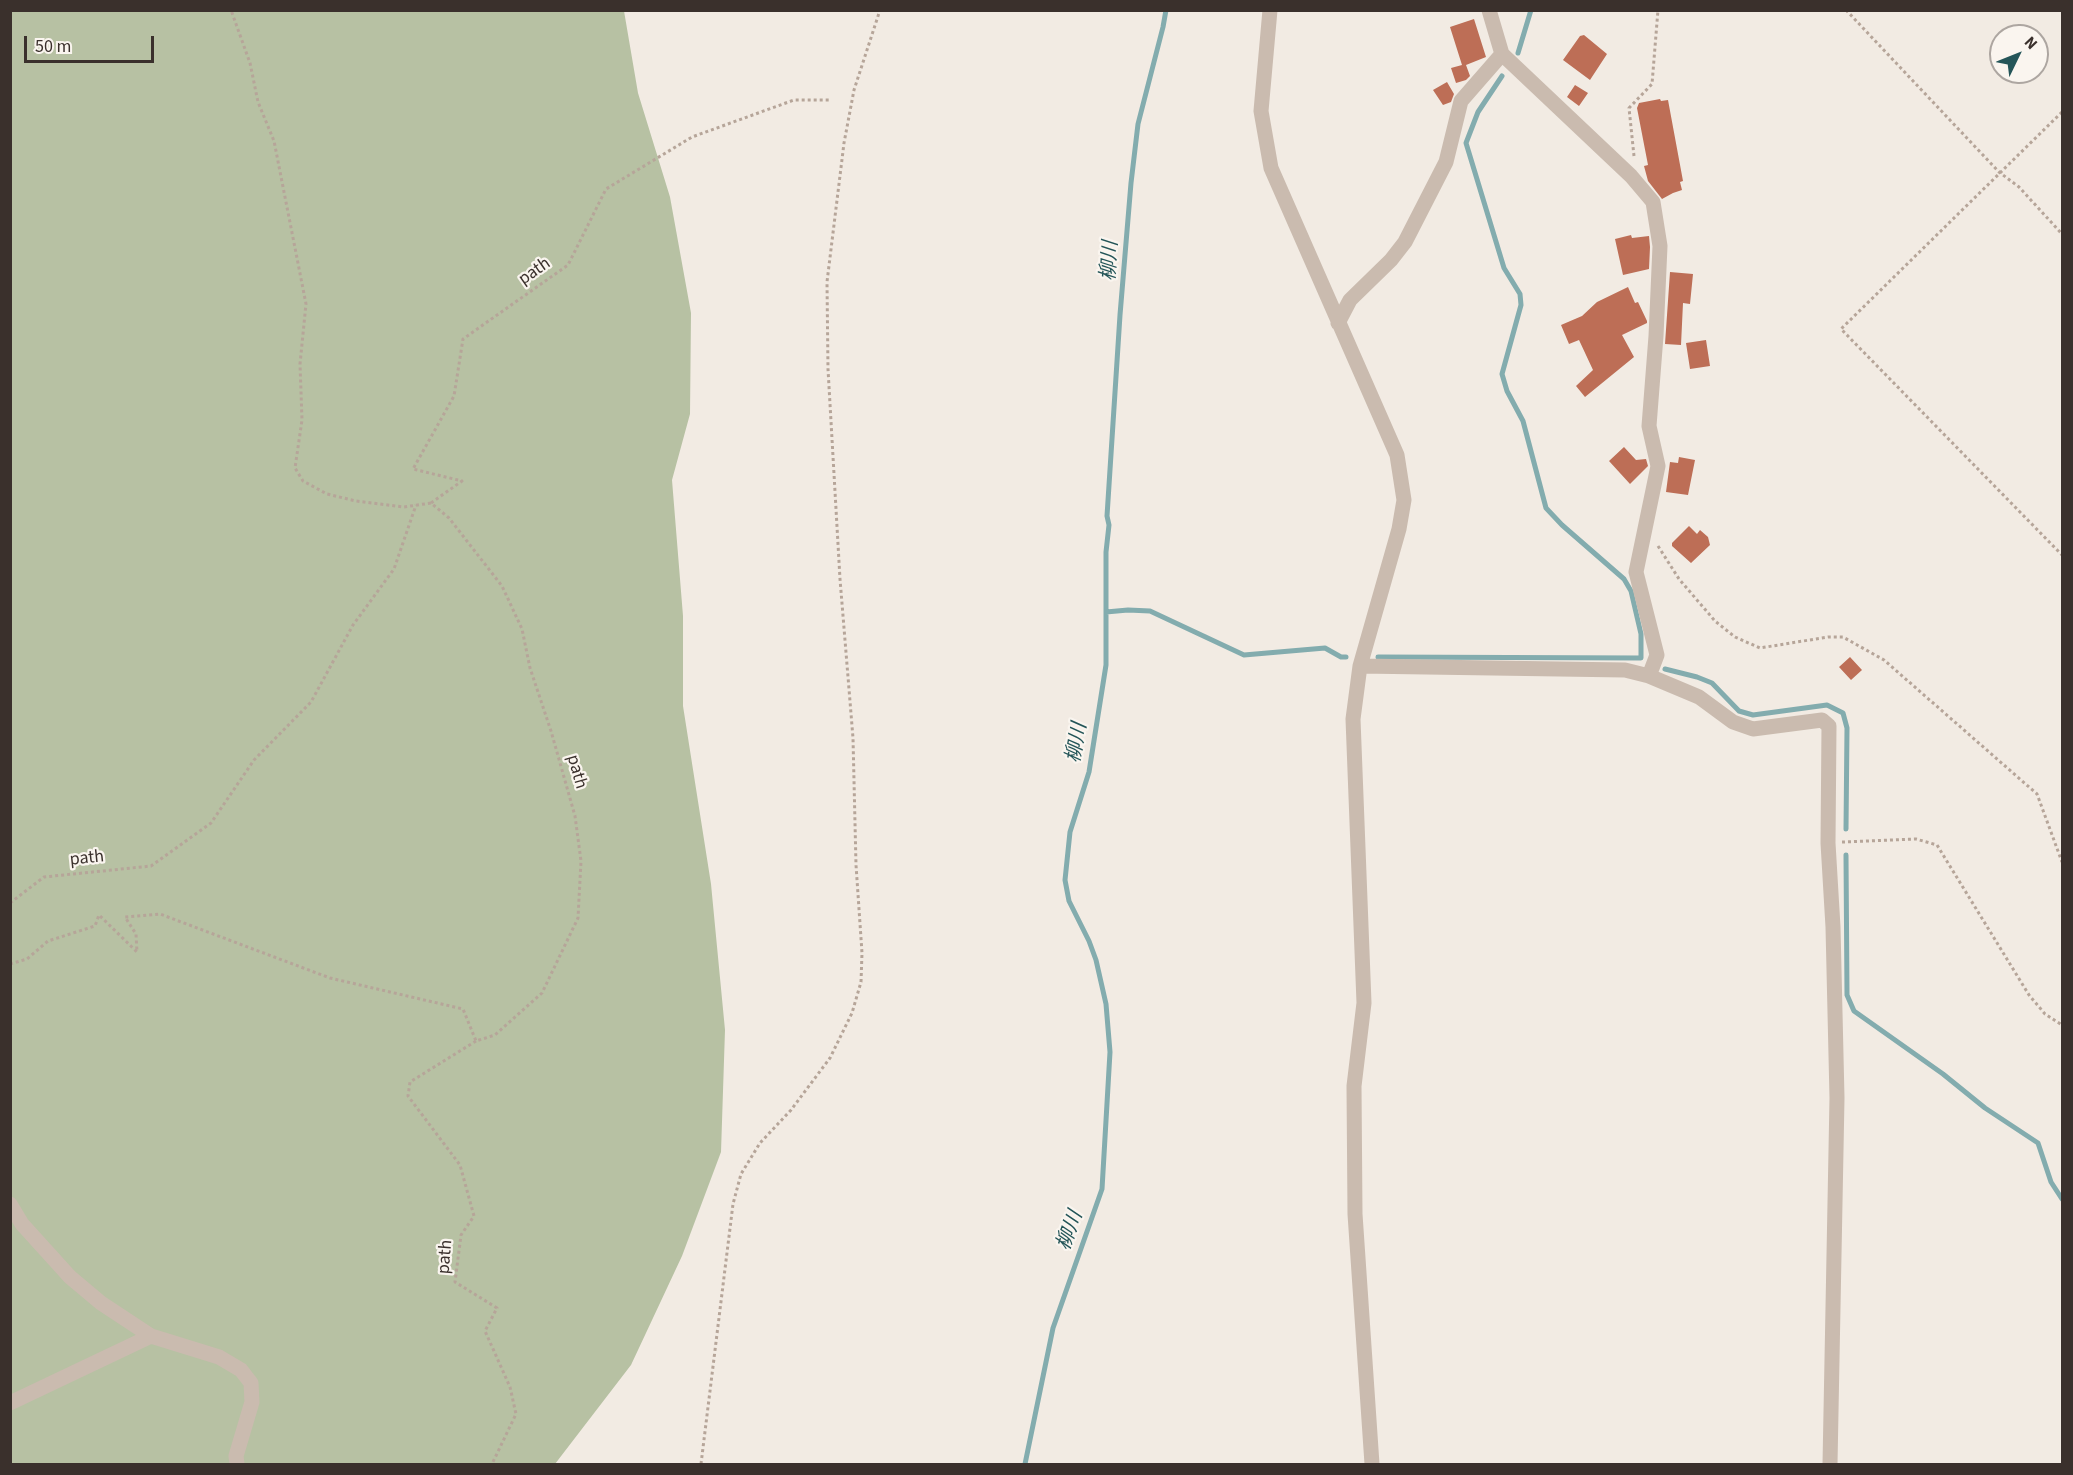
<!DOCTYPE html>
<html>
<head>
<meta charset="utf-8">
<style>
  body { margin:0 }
  #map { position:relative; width:2073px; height:1475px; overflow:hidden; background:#f2ebe3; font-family:"Source Sans 3",sans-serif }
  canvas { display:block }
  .frame { position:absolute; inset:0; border:12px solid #3a302c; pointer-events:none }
  .north { position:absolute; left:1989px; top:24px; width:60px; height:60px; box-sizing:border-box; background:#faf5ef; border:2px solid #ada6a1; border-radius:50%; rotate:47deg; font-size:16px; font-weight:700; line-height:24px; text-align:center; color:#3a302c }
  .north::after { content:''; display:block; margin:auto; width:21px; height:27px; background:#245558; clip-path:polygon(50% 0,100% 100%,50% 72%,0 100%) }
  .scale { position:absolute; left:24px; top:36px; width:130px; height:27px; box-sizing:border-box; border:3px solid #3a302c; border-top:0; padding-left:8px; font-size:18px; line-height:21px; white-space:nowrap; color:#3a302c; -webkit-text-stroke:4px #faf5ef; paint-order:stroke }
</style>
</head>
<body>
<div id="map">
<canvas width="2073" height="1475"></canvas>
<div class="frame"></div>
<div class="north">N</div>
<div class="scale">50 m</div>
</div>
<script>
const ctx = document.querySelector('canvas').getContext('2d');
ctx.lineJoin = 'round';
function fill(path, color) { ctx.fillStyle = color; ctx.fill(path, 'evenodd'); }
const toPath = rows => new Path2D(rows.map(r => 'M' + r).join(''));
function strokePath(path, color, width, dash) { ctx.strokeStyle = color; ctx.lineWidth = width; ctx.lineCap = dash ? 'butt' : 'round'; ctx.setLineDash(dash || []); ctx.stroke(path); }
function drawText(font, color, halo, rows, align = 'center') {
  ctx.font = font + ' "Source Sans 3","Noto Sans JP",sans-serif'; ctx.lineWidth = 4.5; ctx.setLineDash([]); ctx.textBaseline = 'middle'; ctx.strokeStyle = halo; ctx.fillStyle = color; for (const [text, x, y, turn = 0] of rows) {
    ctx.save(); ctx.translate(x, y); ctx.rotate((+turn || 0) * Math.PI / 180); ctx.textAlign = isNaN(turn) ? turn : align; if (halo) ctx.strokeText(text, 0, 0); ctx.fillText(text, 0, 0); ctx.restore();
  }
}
fill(toPath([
  [10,11,624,11,638,93,670,197,691,313,690,414,672,480,683,616,683,706,711,884,725,1030,721,1152,682,1256,631,1365,555,1464,11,1464]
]), '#b7c1a3');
strokePath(toPath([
  [1518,53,1531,10],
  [1106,612,1128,610,1150,611,1244,655,1325,648,1341,657,1346,657],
  [1378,657,1641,658,1641,634,1631,591,1624,579,1562,525,1546,508,1523,421,1507,391,1502,374,1521,305,1520,294,1504,268,1466,143,1478,112,1502,76],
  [1665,669,1697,677,1712,683,1739,711,1753,715,1827,705,1843,713,1847,728,1846,829],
  [1846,855,1847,995,1854,1011,1943,1074,1985,1108,2038,1143,2051,1182,2062,1199],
  [1025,1464,1053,1328,1102,1189,1110,1052,1106,1004,1096,960,1089,941,1069,901,1065,880,1070,832,1089,772,1106,665,1106,552,1109,525,1107,516,1120,315,1131,183,1138,124,1163,27,1166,10]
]), '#83acae', 5);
fill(toPath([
  [1474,19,1486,57,1466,65,1470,76,1466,80,1456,83,1451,68,1462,65,1450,27],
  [1584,35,1607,54,1590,80,1563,60,1580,36],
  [1447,82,1454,94,1451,102,1443,105,1433,90],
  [1575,85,1588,93,1579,106,1567,97],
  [1660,99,1661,101,1668,100,1683,181,1680,182,1682,190,1673,193,1662,199,1648,181,1644,166,1648,165,1637,108,1639,103],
  [1631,235,1632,238,1649,236,1650,247,1649,269,1623,275,1615,239],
  [1670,272,1693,274,1690,304,1683,303,1681,345,1665,344],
  [1628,287,1635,303,1638,302,1647,321,1647,323,1622,335,1634,357,1585,397,1576,386,1593,370,1579,340,1569,344,1561,325,1582,316,1597,302],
  [1706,340,1710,366,1690,369,1686,343],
  [1624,447,1636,460,1646,459,1648,466,1630,484,1609,461],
  [1679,457,1695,460,1688,495,1666,492,1670,462,1678,463],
  [1689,526,1697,534,1700,530,1708,537,1710,545,1691,563,1672,546,1672,543],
  [1850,657,1862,670,1851,680,1839,667]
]), '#bd6e56');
strokePath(toPath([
  [1846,10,1999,172,2019,187,2062,234],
  [2062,112,1841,329,2062,555],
  [1634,156,1629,108,1652,84,1658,10],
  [431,503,462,481,413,469,454,396,463,339,568,265,606,189,692,137,794,100,831,100],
  [1658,546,1679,579,1715,621,1735,637,1760,648,1828,637,1843,637,1884,660,2037,794,2062,862],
  [1842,842,1916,839,1937,845,2029,995,2045,1014,2062,1025],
  [10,903,44,877,151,866,211,823,254,760,311,702,353,625,394,569,416,505],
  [10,964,27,959,48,941,95,926,99,915,137,952,136,934,125,917,160,914,330,978,463,1009,476,1041,495,1035,542,993,578,918,581,861,575,816,551,731,530,668,522,629,502,586,449,518,431,503,404,507,356,501,327,494,303,481,295,468,302,420,300,364,306,304,274,141,258,102,250,63,231,10],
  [476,1041,410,1082,408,1096,460,1165,474,1216,461,1235,455,1282,497,1308,485,1331,510,1387,516,1414,492,1464],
  [701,1464,733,1204,741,1174,760,1143,791,1110,830,1058,852,1013,861,982,862,953,856,865,853,738,840,579,828,369,827,282,844,143,854,90,880,10]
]), '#b6a599', 3, [3, 3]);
strokePath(toPath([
  [1270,10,1261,111,1271,168,1397,455,1404,500,1399,529,1360,666,1353,719,1364,1003,1354,1086,1355,1214,1372,1464],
  [1489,10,1502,54,1631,176,1653,202,1660,246,1656,336,1649,426,1658,466,1636,572,1657,655,1649,676],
  [1338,323,1350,300,1391,260,1405,242,1446,162,1461,101,1502,54],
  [1360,666,1625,670,1649,676,1699,697,1733,722,1753,729,1822,720,1829,726,1828,843,1833,927,1837,1098,1830,1464],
  [10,1204,22,1224,70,1277,101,1303,151,1336,219,1357,241,1370,251,1383,252,1402,236,1456,237,1464],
  [10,1403,151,1336]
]), '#cabbaf', 15);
drawText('18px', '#3a302c', '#faf5ef', [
  ["path",535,272,-35],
  ["path",576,772,74],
  ["path",87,859,-6],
  ["path",446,1257,-85]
]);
drawText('italic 20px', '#245558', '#faf5ef', [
  ["柳川",1111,261,-86],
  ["柳川",1078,743,-80],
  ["柳川",1071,1231,-70]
]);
</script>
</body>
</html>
